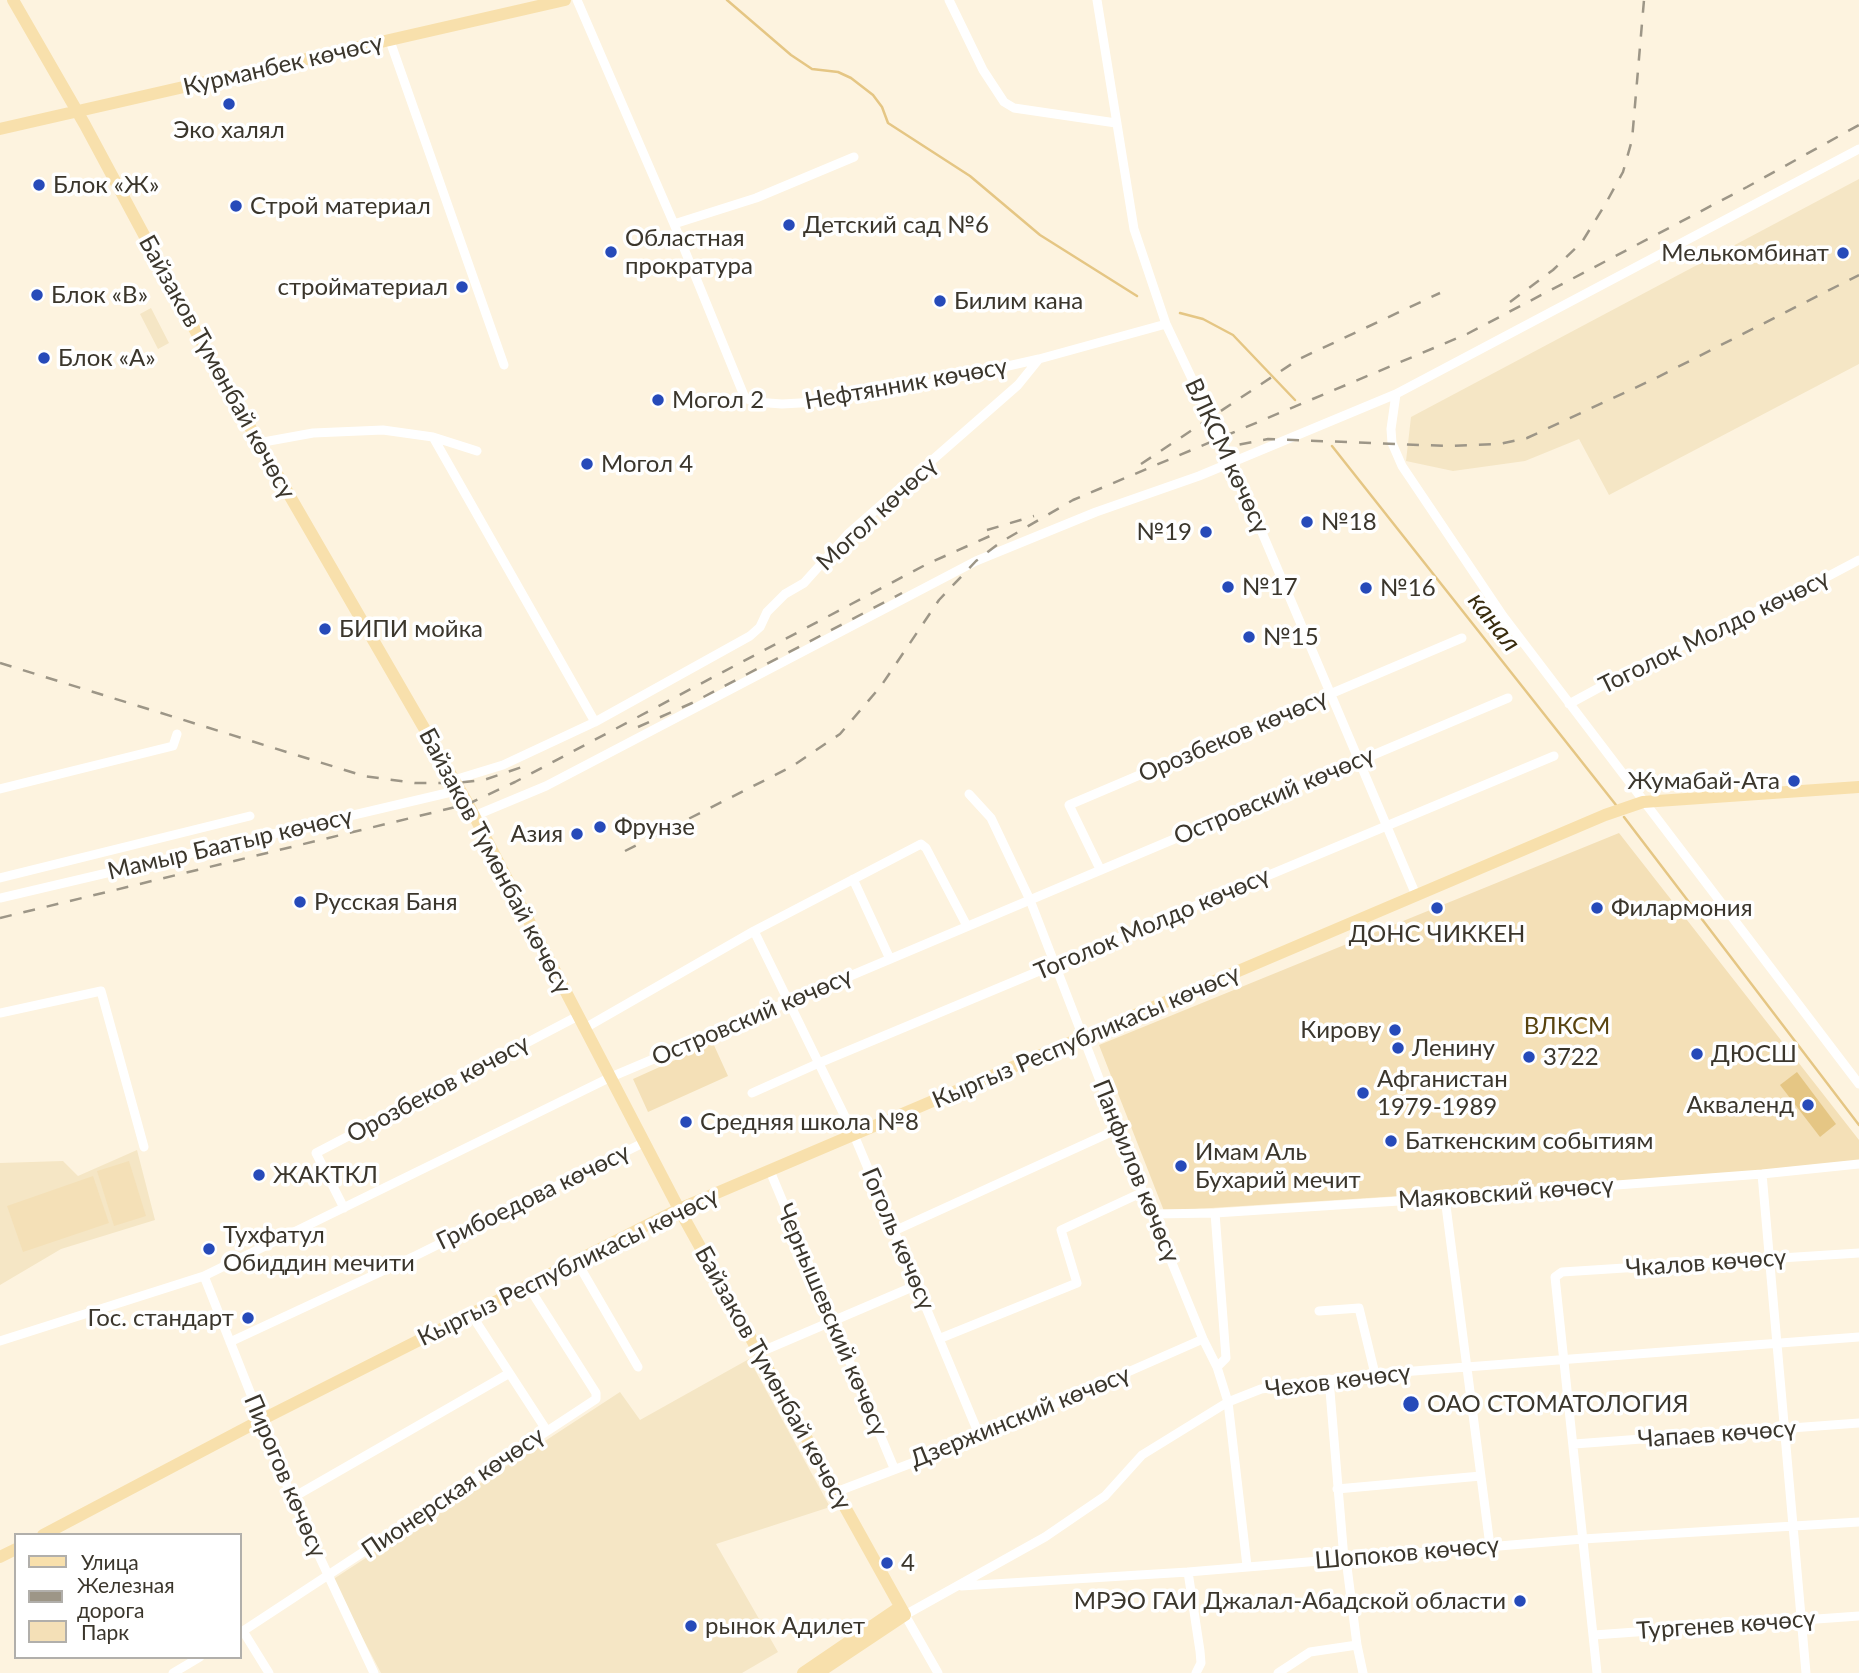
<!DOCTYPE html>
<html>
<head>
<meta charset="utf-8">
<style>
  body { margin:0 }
  #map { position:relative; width:1859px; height:1673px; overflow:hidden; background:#fdf3df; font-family:Lato,sans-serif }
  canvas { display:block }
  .legend { position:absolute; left:14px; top:1533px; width:228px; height:126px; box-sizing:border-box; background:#fff; border:2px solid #b1afab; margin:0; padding:9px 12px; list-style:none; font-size:21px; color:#3b362c }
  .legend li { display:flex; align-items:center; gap:14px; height:35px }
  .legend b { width:35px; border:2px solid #b1afab }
</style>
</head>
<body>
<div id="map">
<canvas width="1859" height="1673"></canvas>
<ul class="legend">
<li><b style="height:9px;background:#f8e0ac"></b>Улица</li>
<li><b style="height:9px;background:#9d9687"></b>Железная дорога</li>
<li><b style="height:19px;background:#f4e0b7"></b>Парк</li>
</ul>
</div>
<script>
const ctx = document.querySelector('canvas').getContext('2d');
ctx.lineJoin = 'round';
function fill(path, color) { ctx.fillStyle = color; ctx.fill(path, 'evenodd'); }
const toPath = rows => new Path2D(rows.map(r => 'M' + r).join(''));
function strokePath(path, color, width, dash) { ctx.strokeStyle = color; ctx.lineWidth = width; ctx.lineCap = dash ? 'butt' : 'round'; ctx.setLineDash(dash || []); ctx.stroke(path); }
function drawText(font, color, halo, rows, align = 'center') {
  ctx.font = font + ' Lato,sans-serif'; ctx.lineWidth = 7; ctx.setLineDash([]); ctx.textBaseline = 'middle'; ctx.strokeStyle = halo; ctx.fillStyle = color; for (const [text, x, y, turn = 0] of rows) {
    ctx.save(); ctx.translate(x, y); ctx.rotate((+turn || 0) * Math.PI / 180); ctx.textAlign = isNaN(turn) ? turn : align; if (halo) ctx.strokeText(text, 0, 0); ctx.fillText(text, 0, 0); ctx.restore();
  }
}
fill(toPath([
  [1859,179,1859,364,1609,495,1579,439,1525,461,1453,471,1406,461,1411,417],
  [151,308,169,343,158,349,140,314],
  [137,1150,155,1220,61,1249,0,1285,0,1163,63,1161,78,1176],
  [749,1359,830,1507,716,1544,778,1652,742,1673,381,1673,332,1580,620,1392,640,1420]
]), '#f5e6c5');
fill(toPath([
  [1619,833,1859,1140,1859,1161,1730,1175,1164,1211,1099,1045],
  [713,1043,728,1076,648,1112,633,1079],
  [129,1161,146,1216,114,1226,97,1171],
  [93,1176,109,1223,23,1252,7,1206]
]), '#f4e0b7');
fill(toPath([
  [1797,1072,1836,1124,1820,1137,1780,1085]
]), '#e5c684');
strokePath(toPath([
  [727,0,791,55,812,69,838,72,851,78,873,95,882,107,888,123,970,176,1040,235,1137,296],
  [1180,313,1203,319,1233,335,1295,400],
  [1332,446,1616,805],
  [1624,817,1859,1125]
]), '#e5c684', 2.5);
strokePath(toPath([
  [577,0,674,224,745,398,755,402,782,404,818,402,924,385,1039,359],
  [949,0,983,70,1004,102,1014,108,1116,123],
  [1097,0,1134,229,1166,324,1238,476,1416,895],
  [390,41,504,365],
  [1859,149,1396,394,1391,429,1392,443,1402,466,1503,616,1859,1084],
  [674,224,756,198,854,157],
  [433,437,595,722],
  [258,443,313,433,383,430,433,437,477,451],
  [1569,704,1641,665,1804,589,1859,560],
  [454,780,503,765,595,722,750,636,760,627,767,612,785,594,804,583,848,534,1018,385,1039,359,1166,324],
  [0,789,173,746,177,734],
  [969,794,991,818,1030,900,1143,1192,1203,1339,1217,1367,1228,1402,1247,1566],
  [474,816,546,786,976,561,1096,512,1199,476,1396,394],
  [1100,869,1069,805,1462,638],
  [0,878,250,816],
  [853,879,890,959],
  [0,898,460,790],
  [754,931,854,1135,980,1437],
  [0,1013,101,991,144,1147],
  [585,1028,754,931,921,844,926,848,967,926],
  [752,1093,819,1063,1554,756],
  [770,1171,894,1468],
  [1762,1174,1806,1673],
  [1445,1198,1490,1546],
  [344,1208,316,1153,578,1016],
  [1215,1213,1226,1358,1217,1367],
  [1153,1214,1215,1213,1445,1198,1762,1174,1859,1164],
  [894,1231,1118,1129],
  [577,1262,638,1367],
  [204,1276,292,1498,374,1673],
  [1319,1311,1359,1308,1375,1374],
  [471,1314,547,1431],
  [941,1338,1077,1283,1061,1230,1143,1192],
  [0,1341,204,1276,611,1077,1508,698],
  [230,1342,417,1255,645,1142],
  [758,1353,917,1285],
  [1329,1379,1344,1559],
  [1574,1444,1859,1423],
  [1337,1489,1481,1476],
  [836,1492,980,1437,1203,1339],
  [292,1498,508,1374],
  [1188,1572,1200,1651,1201,1663,1196,1673],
  [961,1586,1188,1572,1583,1539,1859,1522],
  [243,1631,269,1673],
  [240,1633,596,1399,596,1393,528,1286],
  [1594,1635,1859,1616],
  [1357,1645,1363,1673],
  [173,1673,200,1657],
  [938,1673,905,1615,1045,1537,1105,1496,1142,1455,1228,1402,1261,1389,1375,1374,1859,1337],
  [1278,1673,1310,1652,1357,1645,1346,1559],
  [1597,1673,1555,1277,1562,1272,1859,1253]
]), '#fff', 9);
strokePath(toPath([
  [13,0,85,125,210,358,468,804,679,1209,905,1615,818,1673],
  [0,129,565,0],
  [43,1535,259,1421,679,1209,1605,815,1643,802,1859,787],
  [0,1557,16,1549],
  [803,1673,900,1607]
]), '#f8e0ac', 12);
strokePath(toPath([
  [1510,302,1553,270,1582,242,1606,203,1623,172,1632,140,1644,0],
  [1216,449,1268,439,1447,446,1499,444,1527,438,1654,379,1859,275],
  [1141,464,1299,359,1440,293],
  [987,530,1034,516],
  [0,663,364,776,415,783,456,783,484,780,531,764],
  [638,727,692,703,902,593],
  [625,851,791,767,840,734,881,686,939,600,976,561,1001,542,1073,500,1467,334,1747,187,1859,125],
  [0,918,468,804,515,782,927,564,999,532]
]), '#9d9687', 2.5, [12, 12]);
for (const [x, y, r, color] of [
  [229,104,7,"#264ab9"],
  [39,185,7,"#264ab9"],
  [236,206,7,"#264ab9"],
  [789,225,7,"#264ab9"],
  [611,252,7,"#264ab9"],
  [1843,253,7,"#264ab9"],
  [462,287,7,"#264ab9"],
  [37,295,7,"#264ab9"],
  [940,301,7,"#264ab9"],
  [44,358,7,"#264ab9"],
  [658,400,7,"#264ab9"],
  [587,464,7,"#264ab9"],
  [1307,522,7,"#264ab9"],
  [1206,532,7,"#264ab9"],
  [1228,587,7,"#264ab9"],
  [1366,588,7,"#264ab9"],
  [325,629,7,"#264ab9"],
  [1249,637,7,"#264ab9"],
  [1794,781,7,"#264ab9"],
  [600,827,7,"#264ab9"],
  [577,834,7,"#264ab9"],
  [300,902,7,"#264ab9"],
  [1437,908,7,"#264ab9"],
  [1597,908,7,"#264ab9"],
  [1395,1030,7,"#264ab9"],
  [1398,1048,7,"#264ab9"],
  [1697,1054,7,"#264ab9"],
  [1529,1057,7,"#264ab9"],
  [1363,1093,7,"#264ab9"],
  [1808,1105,7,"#264ab9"],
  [686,1122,7,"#264ab9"],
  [1391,1141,7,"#264ab9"],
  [1181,1166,7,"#264ab9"],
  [259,1175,7,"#264ab9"],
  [209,1249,7,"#264ab9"],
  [248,1318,7,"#264ab9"],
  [1411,1404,9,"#264ab9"],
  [887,1563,7,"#264ab9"],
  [1520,1601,7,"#264ab9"],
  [691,1626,7,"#264ab9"]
]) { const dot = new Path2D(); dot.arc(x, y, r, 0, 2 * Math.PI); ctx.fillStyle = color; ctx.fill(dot); strokePath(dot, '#fff', 2.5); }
drawText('24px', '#3b362c', '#fff', [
  ["Курманбек көчөсү",283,65,-13],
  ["Байзаков Түмөнбай көчөсү",217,367,61],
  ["Нефтянник көчөсү",906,384,-10],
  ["ВЛКСМ көчөсү",1227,456,65],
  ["Могол көчөсү",877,514,-43],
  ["Тоголок Молдо көчөсү",1714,632,-26],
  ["Орозбеков көчөсү",1233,736,-23],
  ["Островский көчөсү",1274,796,-23],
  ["Мамыр Баатыр көчөсү",230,844,-13],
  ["Байзаков Түмөнбай көчөсү",495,861,62],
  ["Тоголок Молдо көчөсү",1152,924,-23],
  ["Островский көчөсү",752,1017,-23],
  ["Кыргыз Республикасы көчөсү",1086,1037,-23],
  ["Орозбеков көчөсү",438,1089,-28],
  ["Панфилов көчөсү",1136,1171,68],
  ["Маяковский көчөсү",1506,1193,-4],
  ["Грибоедова көчөсү",533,1197,-26],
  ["Гоголь көчөсү",898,1239,67],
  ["Чкалов көчөсү",1706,1263,-4],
  ["Кыргыз Республикасы көчөсү",568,1267,-26],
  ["Чернышевский көчөсү",832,1320,67],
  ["Байзаков Түмөнбай көчөсү",773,1378,61],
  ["Чехов көчөсү",1338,1381,-7],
  ["Дзержинский көчөсү",1020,1417,-22],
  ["Чапаев көчөсү",1717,1434,-4],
  ["Пирогов көчөсү",285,1476,67],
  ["Пионерская көчөсү",453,1493,-34],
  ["Шопоков көчөсү",1407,1553,-5],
  ["Тургенев көчөсү",1726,1625,-4]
]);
drawText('24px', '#3b362c', '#fff', [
  ["Эко халял",229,130,"center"],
  ["Блок «Ж»",53,185],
  ["Строй материал",250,206],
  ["Детский сад №6",803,225],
  ["Областная",625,238],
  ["прократура",625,266],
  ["Мелькомбинат",1829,253,"right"],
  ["стройматериал",448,287,"right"],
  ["Блок «В»",51,295],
  ["Билим кана",954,301],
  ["Блок «А»",58,358],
  ["Могол 2",672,400],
  ["Могол 4",601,464],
  ["№18",1321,522],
  ["№19",1192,532,"right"],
  ["№17",1242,587],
  ["№16",1380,588],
  ["БИПИ мойка",339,629],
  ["№15",1263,637],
  ["Жумабай-Ата",1780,781,"right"],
  ["Фрунзе",614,827],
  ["Азия",563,834,"right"],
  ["Русская Баня",314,902],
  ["Филармония",1611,908],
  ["ДОНС ЧИККЕН",1437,934,"center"],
  ["Кирову",1381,1030,"right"],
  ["Ленину",1412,1048],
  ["ДЮСШ",1711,1054],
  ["3722",1543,1057],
  ["Афганистан",1377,1079],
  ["1979-1989",1377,1107],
  ["Акваленд",1794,1105,"right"],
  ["Средняя школа №8",700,1122],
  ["Баткенским событиям",1405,1141],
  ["Имам Аль",1195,1152],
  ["Бухарий мечит",1195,1180],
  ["ЖАКТКЛ",273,1175],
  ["Тухфатул",223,1235],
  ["Обиддин мечити",223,1263],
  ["Гос. стандарт",234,1318,"right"],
  ["ОАО СТОМАТОЛОГИЯ",1427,1404],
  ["4",901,1563],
  ["МРЭО ГАИ Джалал-Абадской области",1506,1601,"right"],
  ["рынок Адилет",705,1626]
], 'left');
drawText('24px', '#594410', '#fff', [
  ["ВЛКСМ",1567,1026]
]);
drawText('italic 26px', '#392c0e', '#fff', [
  ["канал",1494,622,52]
]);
</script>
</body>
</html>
